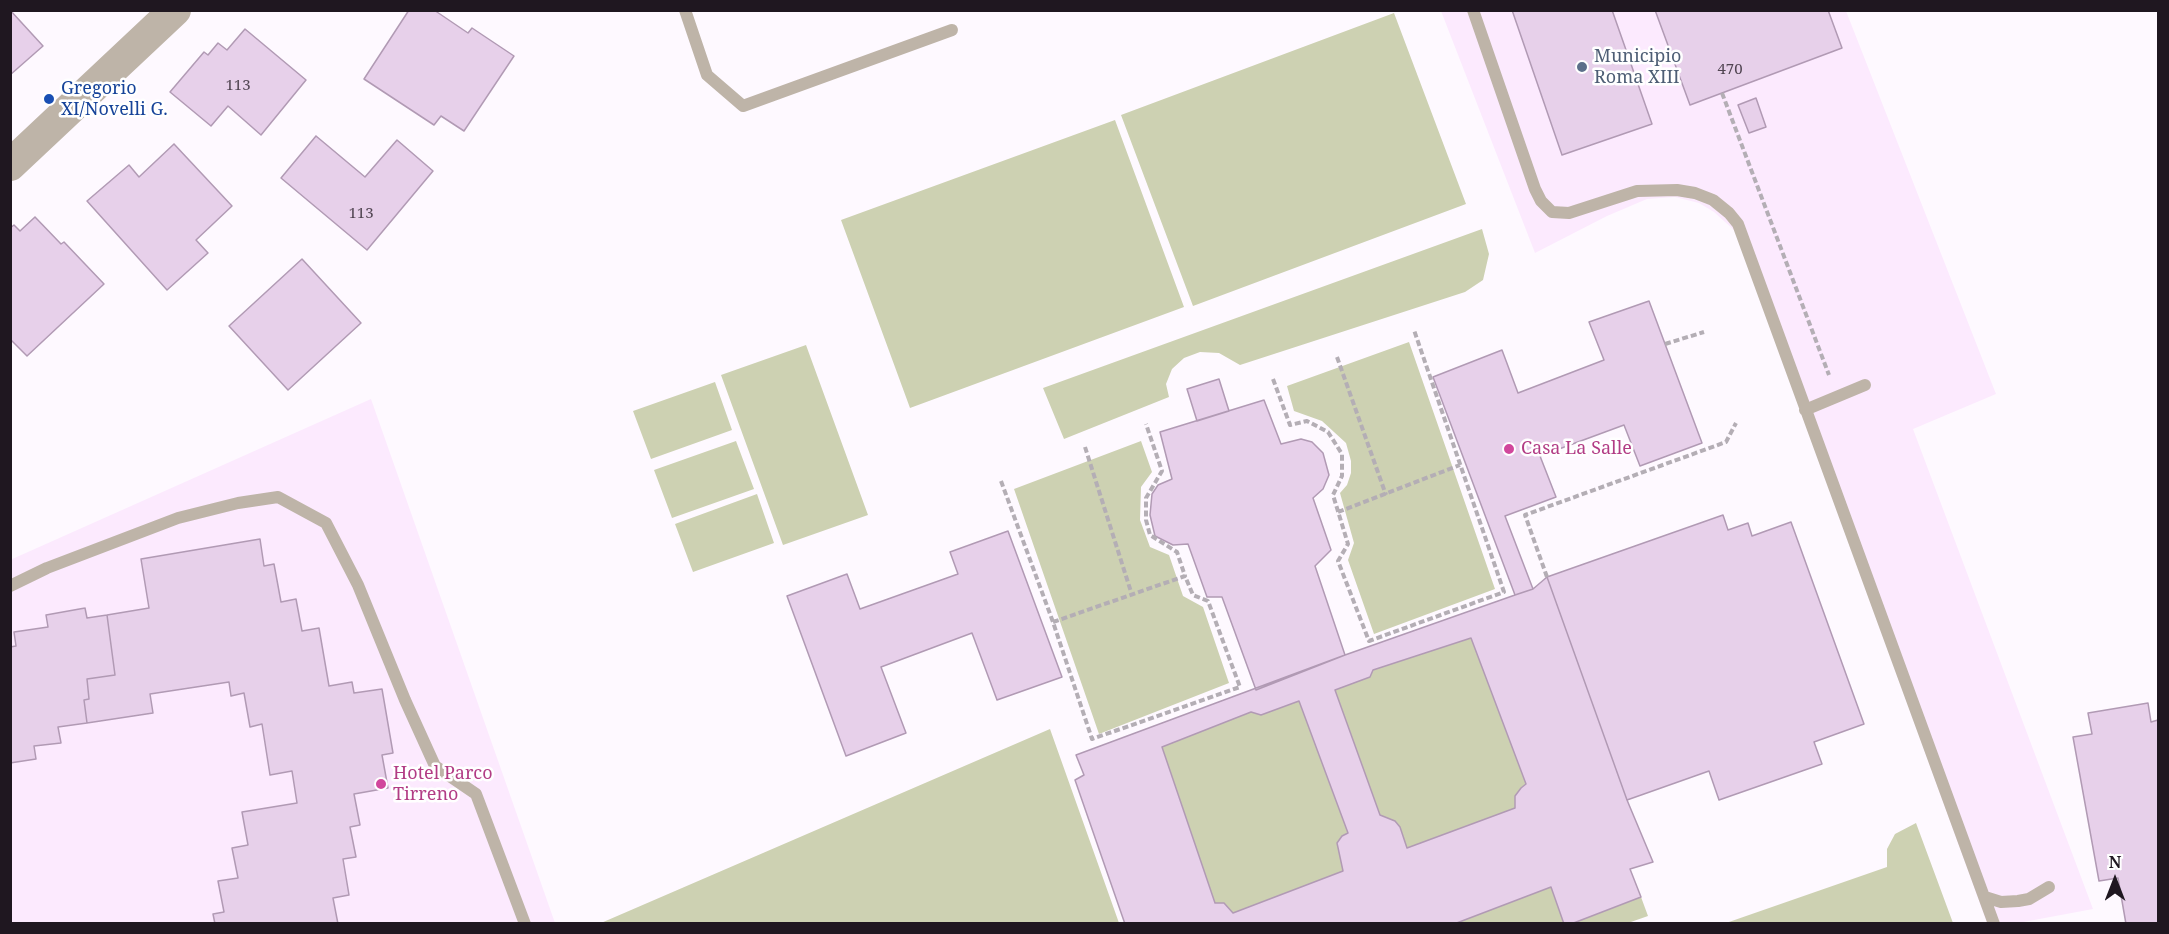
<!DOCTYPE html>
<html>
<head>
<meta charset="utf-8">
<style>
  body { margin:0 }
  #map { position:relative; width:2169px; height:934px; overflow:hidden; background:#fef9ff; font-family:"Noto Serif",serif }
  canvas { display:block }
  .frame { position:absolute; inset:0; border:12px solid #1f1720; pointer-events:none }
  .north { position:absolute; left:2085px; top:850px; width:60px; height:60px; -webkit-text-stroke:4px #fff; paint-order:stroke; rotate:0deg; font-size:16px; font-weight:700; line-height:24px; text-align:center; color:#1f1720 }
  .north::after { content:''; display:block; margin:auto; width:21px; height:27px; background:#1f1720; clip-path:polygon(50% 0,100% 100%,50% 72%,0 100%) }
</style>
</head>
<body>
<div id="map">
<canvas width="2169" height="934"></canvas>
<div class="frame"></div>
<div class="north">N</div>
</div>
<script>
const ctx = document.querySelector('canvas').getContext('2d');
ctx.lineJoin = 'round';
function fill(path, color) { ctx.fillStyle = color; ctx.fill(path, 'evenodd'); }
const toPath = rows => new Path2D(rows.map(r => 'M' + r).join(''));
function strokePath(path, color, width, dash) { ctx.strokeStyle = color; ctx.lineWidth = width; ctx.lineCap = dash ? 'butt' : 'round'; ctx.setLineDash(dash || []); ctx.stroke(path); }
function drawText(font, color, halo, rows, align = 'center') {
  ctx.font = font + ' "Noto Serif",serif'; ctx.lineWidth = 5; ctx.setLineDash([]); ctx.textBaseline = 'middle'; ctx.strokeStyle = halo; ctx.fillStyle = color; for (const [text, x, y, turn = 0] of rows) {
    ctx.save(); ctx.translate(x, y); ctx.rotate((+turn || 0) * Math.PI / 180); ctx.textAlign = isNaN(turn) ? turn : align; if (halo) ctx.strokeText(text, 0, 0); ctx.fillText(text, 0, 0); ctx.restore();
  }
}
fill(toPath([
  [1441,11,1846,11,1996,394,1913,429,2093,909,2018,923,1987,923,1743,250,1735,231,1714,212,1699,203,1675,197,1647,199,1607,216,1535,253],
  [371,399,555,923,11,923,10,560]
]), '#fceafe');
fill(toPath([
  [1394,13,1466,204,1193,306,1121,115],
  [1115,120,1184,307,910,408,841,220],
  [1482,229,1489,254,1483,280,1465,292,1240,365,1219,353,1200,352,1184,358,1172,369,1166,384,1169,397,1064,439,1043,388],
  [1409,342,1495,589,1374,634,1348,560,1354,543,1340,493,1347,485,1351,473,1351,461,1346,443,1322,421,1294,411,1287,386],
  [806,345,868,515,783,545,721,375],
  [715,382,732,430,651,459,633,411],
  [736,441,754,489,672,518,654,470],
  [1141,441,1152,472,1141,487,1140,520,1150,547,1169,555,1183,596,1203,607,1229,683,1099,734,1014,489],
  [757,494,774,543,693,572,675,524],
  [1471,638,1526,784,1521,788,1515,796,1515,808,1407,848,1400,827,1395,821,1380,815,1335,690,1370,677,1373,670],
  [1299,701,1348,833,1342,836,1337,843,1343,871,1233,913,1224,903,1215,903,1162,747,1251,712,1261,715],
  [1050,729,1119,923,601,923],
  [1916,823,1953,923,1726,923,1887,867,1887,849,1895,834],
  [1551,887,1564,924,1454,924],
  [1641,897,1648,916,1628,923,1571,924]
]), '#cdd1b2');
const building = toPath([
  [10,10,43,46,10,75,10,10],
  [409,10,434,10,468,33,472,28,514,56,464,131,441,116,434,125,364,79,409,10],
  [1512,10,1612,10,1652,124,1562,155,1512,10],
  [1655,10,1828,10,1842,48,1690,105,1655,10],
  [245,29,306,80,261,135,228,106,211,126,170,92,204,52,208,55,218,43,227,50,245,29],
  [1756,98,1766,127,1749,133,1738,105,1756,98],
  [316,136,365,177,397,140,433,171,367,250,281,178,316,136],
  [174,144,232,206,196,240,208,253,167,290,87,201,129,165,139,177,174,144],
  [35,217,61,244,64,242,104,284,27,356,10,339,10,228,14,225,20,231,35,217],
  [302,259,361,323,288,390,229,326,302,259],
  [1649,301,1702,443,1640,466,1624,425,1540,456,1556,497,1505,516,1533,589,1515,595,1433,377,1502,350,1518,393,1604,360,1589,322,1649,301],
  [1219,379,1229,411,1197,421,1187,389,1219,379],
  [1264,400,1281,444,1301,439,1312,442,1323,453,1329,475,1323,489,1313,498,1331,550,1315,566,1345,655,1256,690,1222,597,1207,597,1188,544,1173,545,1155,536,1150,515,1152,494,1158,485,1172,479,1160,432,1264,400],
  [1723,515,1728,530,1748,523,1752,536,1791,522,1864,724,1814,742,1822,764,1719,800,1709,771,1627,800,1547,577,1723,515],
  [1008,531,1062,677,997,700,972,633,881,667,906,733,846,756,787,596,847,574,860,609,958,574,950,552,1008,531],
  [260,539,264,566,274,564,281,602,296,599,302,631,319,628,329,686,352,682,354,693,382,689,393,753,382,755,388,788,354,794,360,825,350,827,356,857,343,859,349,895,333,898,338,924,215,924,213,914,224,912,218,881,238,878,232,848,248,845,242,812,297,803,292,771,270,775,262,724,250,727,244,693,231,696,229,682,150,694,153,713,87,723,84,700,89,699,87,679,115,675,107,615,149,608,141,559,260,539],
  [1547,577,1627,800,1653,862,1630,869,1641,897,1571,924,1564,924,1551,887,1454,924,1125,924,1075,780,1084,775,1076,755,1345,655,1515,595,1533,589,1547,577],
  [1471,638,1526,784,1521,788,1515,796,1515,808,1407,848,1400,827,1395,821,1380,815,1335,690,1370,677,1373,670,1471,638],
  [1299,701,1348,833,1342,836,1337,843,1343,871,1233,913,1224,903,1215,903,1162,747,1251,712,1261,715,1299,701],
  [85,608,87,618,107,615,115,675,87,679,89,699,84,700,87,723,58,727,61,743,34,746,36,759,10,763,10,647,16,646,14,632,48,627,46,615,85,608],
  [2148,703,2151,722,2158,720,2158,924,2126,924,2118,878,2099,881,2073,737,2092,734,2088,713,2148,703]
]);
fill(building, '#e7d0ea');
strokePath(building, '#b19ab4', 1.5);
strokePath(toPath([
  [1722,93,1829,375],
  [1665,344,1704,332],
  [1337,357,1386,495],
  [1273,379,1290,425,1307,421,1328,432,1342,454,1342,476,1333,495,1348,544,1338,561,1369,641,1504,592,1414,330],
  [1085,447,1132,595],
  [1001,481,1053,622,1092,739,1240,687,1208,601,1193,595,1185,576],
  [1338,512,1460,465],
  [1547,577,1525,515,1726,442,1736,423],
  [1053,622,1185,576,1177,552,1150,535,1146,520,1146,498,1162,471,1146,424]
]), '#b4aeb5', 4, [6, 3]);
strokePath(toPath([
  [685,10,707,75,743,106,952,30],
  [1473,10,1535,189,1541,201,1552,212,1569,213,1637,191,1677,190,1695,193,1713,200,1729,213,1738,224,1994,924],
  [1805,410,1865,385],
  [10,586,47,568,178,518,238,503,278,497,326,523,358,585,405,700,435,766,476,794,525,924],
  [1985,897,2001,902,2018,901,2029,899,2049,887]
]), '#beb4a8', 12);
strokePath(toPath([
  [10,165,175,10]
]), '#beb4a8', 32);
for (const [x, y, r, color] of [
  [1582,67,6,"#5c6f8a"],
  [49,99,6,"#1a4fb4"],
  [1509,449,6,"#d1479c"],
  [381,784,6,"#d1479c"]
]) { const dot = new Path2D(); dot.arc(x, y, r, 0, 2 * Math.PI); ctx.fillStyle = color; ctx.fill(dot); strokePath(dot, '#fff', 2); }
drawText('15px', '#514552', null, [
  ["470",1730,70],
  ["113",238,86],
  ["113",361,214]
]);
drawText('18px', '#4e5e75', '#fff', [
  ["Municipio",1594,57],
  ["Roma XIII",1594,78]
], 'left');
drawText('18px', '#164399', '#fff', [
  ["Gregorio",61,89],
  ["XI/Novelli G.",61,110]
], 'left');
drawText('18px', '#b23c85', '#fff', [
  ["Casa La Salle",1521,449],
  ["Hotel Parco",393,774],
  ["Tirreno",393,795]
], 'left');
</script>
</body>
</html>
